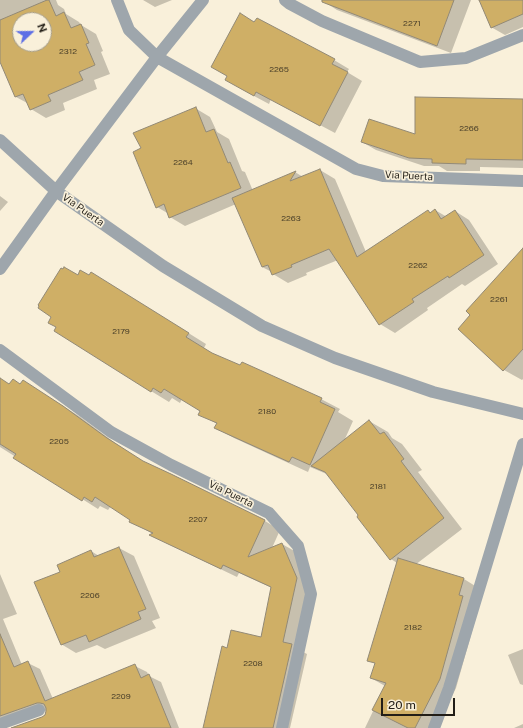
<!DOCTYPE html>
<html>
<head>
<meta charset="utf-8">
<style>
  body { margin:0 }
  #map { position:relative; width:523px; height:728px; overflow:hidden; background:#f9f0da; font-family:"Public Sans",sans-serif }
  canvas { display:block }
  .north { position:absolute; left:12px; top:12px; width:40px; height:40px; box-sizing:border-box; background:#f9f0da; border:1px solid #a39c8c; border-radius:50%; rotate:68deg; font-size:11px; font-weight:700; line-height:16px; text-align:center; color:#221e17 }
  .north::after { content:''; display:block; margin:auto; width:14px; height:18px; background:#5d6ee5; clip-path:polygon(50% 0,100% 100%,50% 72%,0 100%) }
  .scale { position:absolute; left:381px; top:698px; width:74px; height:18px; box-sizing:border-box; border:2px solid #221e17; border-top:0; padding-left:5px; font-size:12px; line-height:14px; white-space:nowrap; color:#221e17; -webkit-text-stroke:3px #f9f0da; paint-order:stroke }
</style>
</head>
<body>
<div id="map">
<canvas width="523" height="728"></canvas>
<div class="north">N</div>
<div class="scale">20 m</div>
</div>
<script>
const ctx = document.querySelector('canvas').getContext('2d');
ctx.lineJoin = 'round';
function fill(path, color) { ctx.fillStyle = color; ctx.fill(path, 'evenodd'); }
const toPath = rows => new Path2D(rows.map(r => 'M' + r).join(''));
function strokePath(path, color, width, dash) { ctx.strokeStyle = color; ctx.lineWidth = width; ctx.lineCap = dash ? 'butt' : 'round'; ctx.setLineDash(dash || []); ctx.stroke(path); }
function drawText(font, color, halo, rows, align = 'center') {
  ctx.font = font + ' "Public Sans",sans-serif'; ctx.lineWidth = 3.5; ctx.setLineDash([]); ctx.textBaseline = 'middle'; ctx.strokeStyle = halo; ctx.fillStyle = color; for (const [text, x, y, turn = 0] of rows) {
    ctx.save(); ctx.translate(x, y); ctx.rotate((+turn || 0) * Math.PI / 180); ctx.textAlign = isNaN(turn) ? turn : align; if (halo) ctx.strokeText(text, 0, 0); ctx.fillText(text, 0, 0); ctx.restore();
  }
}
fill(toPath([
  [0,0,56,0,58,5,64,9,66,14,79,22,81,25,96,34,103,51,101,52,110,74,94,80,97,89,63,103,65,110,46,118,31,109,29,104,16,97,0,60],
  [20,20,44,20,44,44,20,44],
  [143,0,172,0,155,7],
  [324,0,471,0,451,53,337,10,323,1],
  [480,0,523,0,523,27,505,35,491,27],
  [255,23,334,60,349,69,347,72,362,81,335,133,271,99,269,104,241,89],
  [523,100,523,168,480,167,480,171,447,171,439,166,424,166,376,150,362,142,416,136],
  [195,108,210,117,217,132,229,139,242,171,245,172,253,191,295,172,303,177,320,170,335,179,366,252,428,211,431,213,435,210,447,217,455,211,469,220,498,264,465,286,462,284,427,308,428,310,395,333,380,324,338,260,306,273,307,275,288,283,273,274,272,272,262,267,236,204,185,226,170,217,169,214,157,207,142,149],
  [0,196,8,202,0,211],
  [523,250,523,379,522,380,504,370],
  [78,276,110,284,206,344,204,348,217,356,321,399,340,409,338,412,353,421,344,441,369,421,388,432,392,438,402,444,422,470,418,472,462,529,415,565,464,579,480,589,479,607,456,688,436,728,365,728,385,686,371,678,376,664,369,660,397,563,391,559,360,515,329,475,310,467,308,472,234,438,215,428,217,424,200,414,201,411,182,399,180,403,172,398,169,402,151,391],
  [0,379,10,385,21,385,39,391,79,416,122,448,147,464,171,474,265,521,280,530,272,548,282,544,298,553,312,587,299,650,307,654,290,728,204,728,228,649,261,638,272,588,239,573,237,577,166,543,151,535,153,534,131,522,131,520,111,506,108,510,100,506,98,509,0,447],
  [119,548,134,556,160,618,152,621,156,628,105,649,97,645,76,653,61,644,61,573,91,551,99,556],
  [0,574,17,614,3,619,22,665,28,663,40,669,53,699,135,666,147,672,149,676,161,682,179,728,14,728,42,718,46,715,48,710,10,723,0,728],
  [523,649,523,685,520,684,508,655],
  [523,724,523,728,514,728]
]), '#0003');
const building = toPath([
  [47,0,49,0,56,16,64,12,71,28,81,24,89,43,86,44,95,65,79,72,83,80,48,95,51,101,30,110,23,94,15,97,0,62,0,20,47,0],
  [20,20,44,20,44,44,20,44,20,20],
  [322,0,454,0,437,46,322,2,322,0],
  [479,0,523,0,523,14,491,28,479,0],
  [240,13,254,22,257,18,335,59,332,64,348,72,320,126,256,92,254,96,225,80,227,76,211,67,240,13],
  [415,97,523,99,523,160,466,159,466,164,432,163,432,159,409,158,361,142,369,119,415,134,415,97],
  [196,107,206,132,214,129,228,163,230,162,241,188,169,218,164,204,156,208,133,152,141,148,133,133,196,107],
  [320,169,357,257,428,210,430,213,435,209,441,219,455,210,484,255,449,278,448,276,412,299,414,302,379,325,329,249,291,265,292,267,272,275,268,265,262,267,232,198,296,171,290,181,320,169],
  [523,248,523,349,503,371,458,329,470,315,466,311,523,248],
  [64,267,78,275,80,270,89,275,91,272,189,333,186,337,212,353,240,365,242,362,322,398,320,402,335,409,310,465,292,457,289,462,214,428,217,423,198,415,200,411,164,389,161,393,153,388,151,392,54,331,56,327,48,323,51,317,38,308,39,306,38,305,61,268,63,269,64,267],
  [0,378,9,384,13,379,20,384,23,380,63,406,107,438,143,461,171,474,265,520,248,557,282,543,297,578,283,642,292,644,273,728,203,728,222,646,227,648,231,630,261,637,271,587,223,565,221,569,149,535,153,533,129,522,130,520,95,497,92,502,84,497,82,501,13,458,16,454,0,444,0,378],
  [369,420,380,434,384,432,404,459,401,461,444,518,390,560,357,517,358,515,325,472,311,466,369,420],
  [119,547,146,609,138,612,141,619,89,642,86,635,61,645,34,582,60,572,57,565,91,550,94,557,119,547],
  [398,558,464,578,459,595,463,596,440,679,415,728,408,728,372,710,386,683,370,678,375,663,367,661,398,558],
  [0,634,14,667,28,661,45,701,135,664,141,678,149,674,171,728,11,728,42,717,45,715,46,711,46,708,44,704,40,703,37,703,0,716,0,634]
]);
fill(building, '#cfaf66');
strokePath(building, '#928976', 1);
strokePath(toPath([
  [117,0,129,30,157,57,356,169,383,176,523,181],
  [285,0,290,4,322,21,420,62,466,58,523,35],
  [0,140,56,191,163,266,262,326,335,358,433,392,523,414],
  [0,269,56,191,157,57,203,0],
  [0,350,111,432,171,465,269,513,298,546,311,594,282,728],
  [0,724,39,710],
  [434,728,449,688,523,444]
]), '#9ea6ac', 12);
drawText('8px', '#4d422b', null, [
  ["2271",412,24],
  ["2312",68,52],
  ["2265",279,70],
  ["2266",469,129],
  ["2264",183,163],
  ["2263",291,219],
  ["2262",418,266],
  ["2261",499,300],
  ["2179",121,332],
  ["2180",267,412],
  ["2205",59,442],
  ["2181",378,487],
  ["2207",198,520],
  ["2206",90,596],
  ["2182",413,628],
  ["2208",253,664],
  ["2209",121,697]
]);
drawText('10px', '#221e17', '#f9f0da', [
  ["Via Puerta",409,176,3],
  ["Via Puerta",83,210,35],
  ["Via Puerta",231,494,26]
]);
</script>
</body>
</html>
